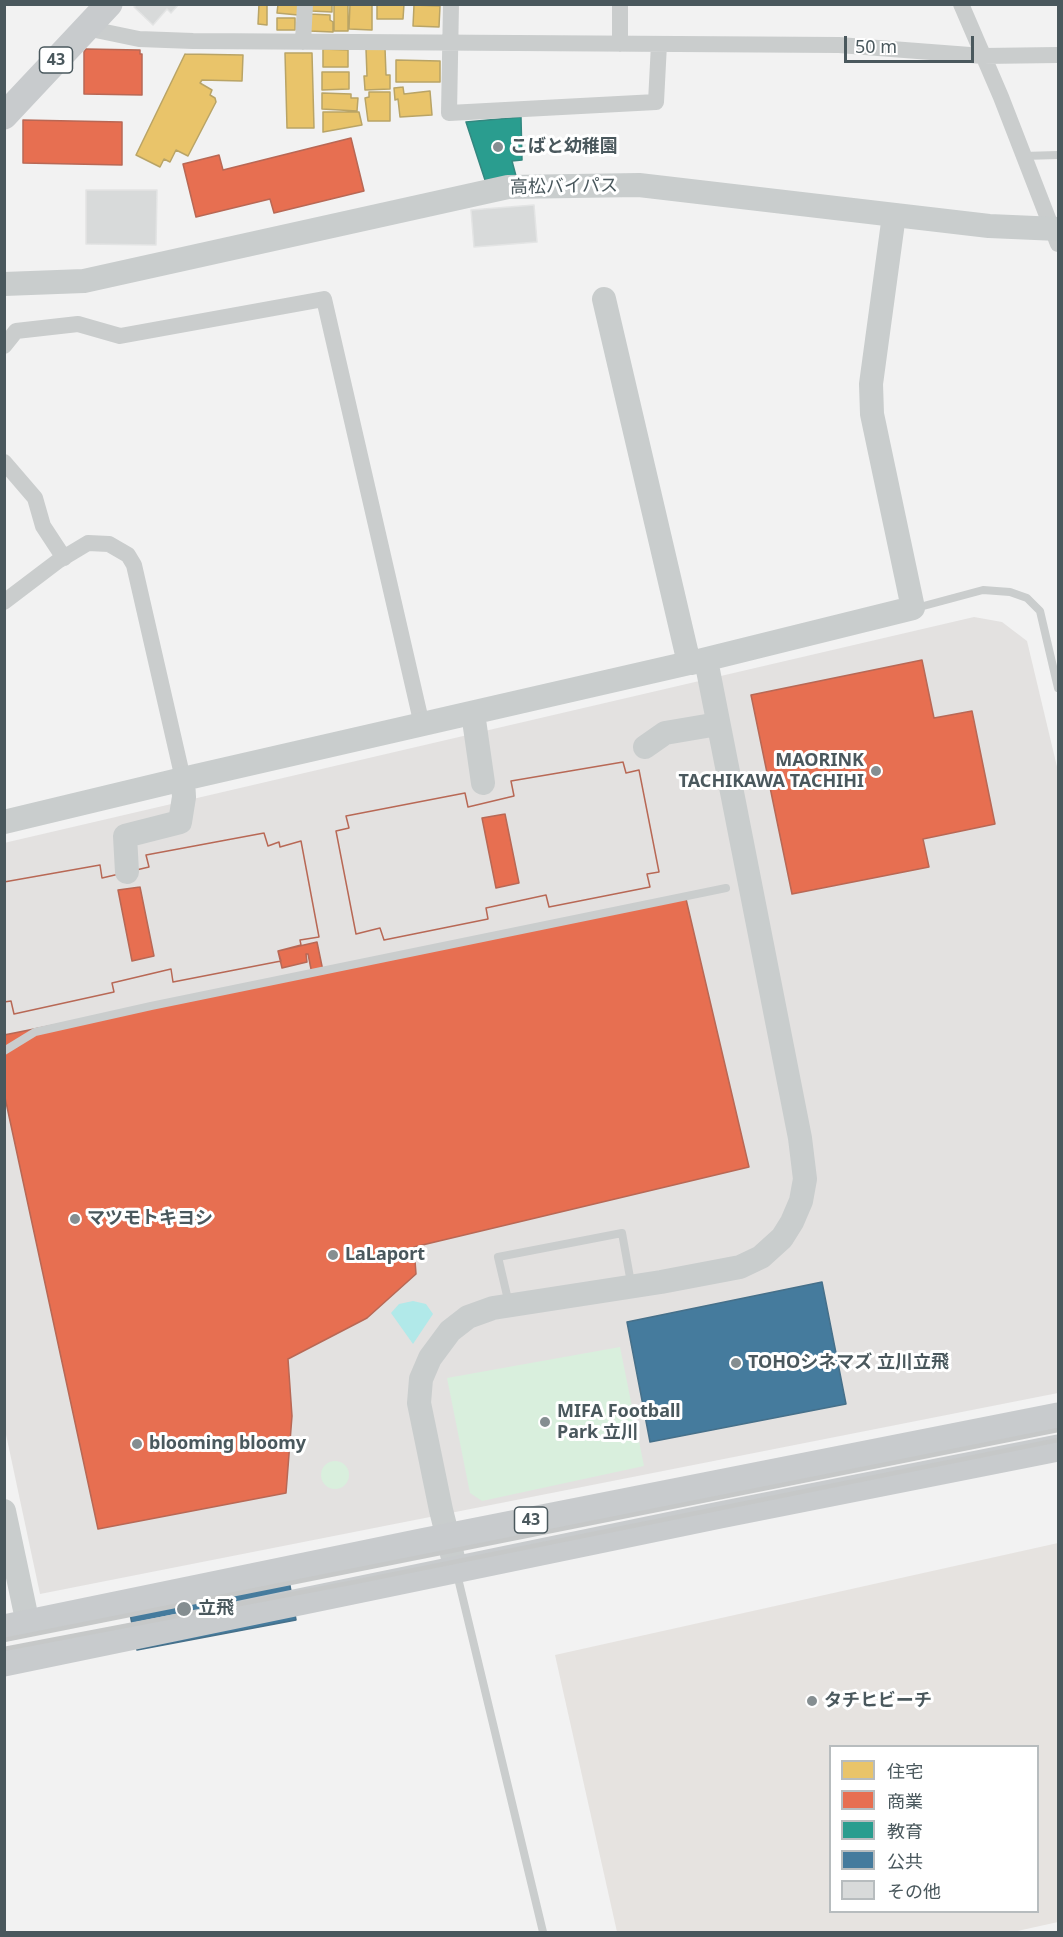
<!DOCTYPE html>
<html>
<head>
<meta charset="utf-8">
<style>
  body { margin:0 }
  #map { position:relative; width:1063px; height:1937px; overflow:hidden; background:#f2f2f2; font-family:"Noto Sans","Noto Sans JP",sans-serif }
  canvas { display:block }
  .frame { position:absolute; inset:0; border:6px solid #4a585d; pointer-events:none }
  .legend { position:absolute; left:829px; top:1745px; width:210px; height:168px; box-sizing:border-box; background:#fff; border:2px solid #b7bcbe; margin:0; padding:8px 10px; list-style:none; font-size:18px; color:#4a585d }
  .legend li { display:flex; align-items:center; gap:12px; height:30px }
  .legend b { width:30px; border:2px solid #b7bcbe }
  .scale { position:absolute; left:844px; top:36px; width:130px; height:27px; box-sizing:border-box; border:3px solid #4a585d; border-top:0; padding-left:8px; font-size:18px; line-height:21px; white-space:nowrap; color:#4a585d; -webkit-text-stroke:4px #fff; paint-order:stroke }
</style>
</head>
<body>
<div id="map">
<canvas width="1063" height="1937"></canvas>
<div class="frame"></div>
<ul class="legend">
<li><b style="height:16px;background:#e9c46a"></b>住宅</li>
<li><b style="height:16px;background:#e76f51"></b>商業</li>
<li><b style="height:16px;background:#2a9d8f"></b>教育</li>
<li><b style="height:16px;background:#457b9d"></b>公共</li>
<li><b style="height:16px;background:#d8dada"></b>その他</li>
</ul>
<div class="scale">50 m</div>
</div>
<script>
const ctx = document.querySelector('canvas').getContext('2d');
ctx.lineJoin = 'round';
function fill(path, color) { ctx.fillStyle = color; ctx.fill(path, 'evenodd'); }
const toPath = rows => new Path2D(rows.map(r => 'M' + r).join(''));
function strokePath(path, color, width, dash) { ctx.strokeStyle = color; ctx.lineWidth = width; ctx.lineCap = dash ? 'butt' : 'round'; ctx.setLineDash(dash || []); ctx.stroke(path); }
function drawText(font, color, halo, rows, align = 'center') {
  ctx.font = font + ' "Noto Sans","Noto Sans JP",sans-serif'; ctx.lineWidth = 6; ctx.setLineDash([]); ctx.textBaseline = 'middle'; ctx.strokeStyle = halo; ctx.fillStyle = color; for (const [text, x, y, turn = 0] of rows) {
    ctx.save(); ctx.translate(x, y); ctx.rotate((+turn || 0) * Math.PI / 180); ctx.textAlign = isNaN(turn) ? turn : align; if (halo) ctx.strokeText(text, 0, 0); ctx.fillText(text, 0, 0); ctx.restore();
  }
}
fill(toPath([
  [974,617,1002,622,1027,641,1058,771,1058,1393,40,1594,4,1425,4,843]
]), '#e3e1e0');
fill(toPath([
  [620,1347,644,1466,482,1501,470,1493,447,1378],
  '321 1475a14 14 0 1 1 28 0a14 14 0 1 1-28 0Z'
]), '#d9efdd');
fill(toPath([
  [1058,1543,1058,1922,1013,1932,617,1932,555,1655],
  [830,1746,1038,1746,1038,1912,830,1912]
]), '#e6e3e0');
fill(toPath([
  [413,1301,426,1304,433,1314,413,1344,391,1313,399,1304]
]), '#b1e9e9');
const homes = toPath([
  [259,4,267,4,267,25,258,24,259,4],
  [278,4,299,4,298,15,277,13,278,4],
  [311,4,332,4,332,12,311,11,311,4],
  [334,4,348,4,348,31,334,31,334,4],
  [350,4,372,4,372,30,349,29,350,4],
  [377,4,404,4,403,19,377,19,377,4],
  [414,5,440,6,439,27,413,26,414,5],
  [310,14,330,15,330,20,333,22,333,32,309,31,310,14],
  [277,18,295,18,295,30,277,30,277,18],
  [385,48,386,75,390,75,390,89,365,90,364,76,367,76,366,49,385,48],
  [323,49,348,50,348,67,323,67,323,49],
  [285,53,312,53,314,128,287,128,285,53],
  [185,54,243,55,242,81,202,80,200,83,212,90,210,95,215,98,216,102,188,156,176,150,170,162,164,159,160,167,136,155,185,54],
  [396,60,440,61,440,82,396,82,396,60],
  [322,72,349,72,349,89,322,90,322,72],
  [403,87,404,94,430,91,432,115,400,117,398,99,395,100,394,88,403,87],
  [369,92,390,92,390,121,368,121,365,98,369,97,369,92],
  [322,93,351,94,351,98,358,98,357,111,322,109,322,93],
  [323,112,359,112,362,125,323,132,323,112]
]);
fill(homes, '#e9c46a');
strokePath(homes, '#b9a466', 1.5);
const shops = toPath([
  [86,49,140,50,140,54,142,54,142,95,84,94,84,52,86,49],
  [23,120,122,122,122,165,23,163,23,120],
  [351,138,364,191,274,213,270,199,196,217,183,164,219,155,223,170,351,138],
  [922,660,934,718,972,711,995,824,923,839,929,867,792,894,751,695,922,660],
  [623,762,626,773,639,770,659,872,647,874,650,887,549,907,546,895,486,908,488,919,384,940,380,928,356,934,336,831,349,828,346,816,465,793,468,807,514,796,511,781,623,762],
  [505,814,519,883,496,888,482,818,505,814],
  [623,762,626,773,639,770,659,872,647,874,650,887,549,907,546,895,486,908,488,919,384,940,380,928,356,934,336,831,349,828,346,816,465,793,468,807,514,796,511,781,623,762],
  [264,833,268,846,279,842,280,847,301,841,319,937,300,940,301,945,278,951,281,961,173,982,171,969,112,983,114,992,14,1014,11,1001,4,1002,4,882,100,865,102,878,149,867,146,855,264,833],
  [140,887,154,956,132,961,118,890,140,887],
  [264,833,268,846,279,842,280,847,301,841,319,937,300,940,301,945,278,951,281,961,173,982,171,969,112,983,114,992,14,1014,11,1001,4,1002,4,882,100,865,102,878,149,867,146,855,264,833],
  [686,899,749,1167,414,1247,416,1274,367,1318,288,1359,292,1416,286,1493,98,1529,4,1093,4,1035,686,899],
  [317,942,323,971,312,974,308,954,306,954,307,962,282,968,278,951,317,942]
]);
fill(shops, '#e76f51');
strokePath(shops, '#b86855', 1.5);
const schools = toPath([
  [521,117,522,160,512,161,516,176,485,180,466,122,521,117]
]);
fill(schools, '#2a9d8f');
strokePath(schools, '#348880', 1.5);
const public = toPath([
  [822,1282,846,1404,650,1442,627,1322,822,1282],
  [286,1563,296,1620,137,1650,126,1593,286,1563]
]);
fill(public, '#457b9d');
strokePath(public, '#46708a', 1.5);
const building = toPath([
  [137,4,179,4,171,13,167,9,153,25,134,7,137,4],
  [86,190,157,190,156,245,86,244,86,190],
  [534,205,537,242,474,247,471,210,534,205]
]);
fill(building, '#d8dada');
strokePath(building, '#e3e4e4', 1.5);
strokePath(toPath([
  [1023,156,1058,155],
  [916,608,983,590,1010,592,1027,598,1040,611,1058,688],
  [4,1051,35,1032,151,1006,726,888],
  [509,1304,498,1257,622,1233,631,1283],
  [457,1574,543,1932]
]), '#cacdcd', 8);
strokePath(toPath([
  [451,4,449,113,656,102,659,44],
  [961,4,1001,97,1058,244],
  [86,28,139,39,193,41,839,45,983,56,1058,55],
  [303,42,305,4],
  [620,44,620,4],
  [4,346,16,331,78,324,120,336,324,299,422,725],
  [4,462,35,498,43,526,64,558],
  [4,602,58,561,88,543,109,544,128,555,134,565,183,779]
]), '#cacdcd', 16);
strokePath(toPath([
  [4,284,84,281,508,187,639,185,989,226,1058,229],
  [691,663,913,608,872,414,871,384,894,215],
  [473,713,483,783],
  [645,747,665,733,718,724],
  [4,822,183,779,689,663,604,299],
  [127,872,125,836,180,822,184,797,183,779],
  [4,1511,28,1624],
  [456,1570,441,1510,419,1403,421,1379,430,1358,450,1331,468,1317,493,1308,661,1282,740,1267,761,1257,782,1238,792,1222,801,1201,805,1179,800,1138,706,660]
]), '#c9cdcd', 24);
strokePath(toPath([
  [4,116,109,4],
  [4,1628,421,1542,1058,1416],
  [4,1663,720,1515,1058,1448]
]), '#c8cbcd', 27);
strokePath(toPath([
  [4,1640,1058,1430],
  [4,1649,355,1582,1058,1440]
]), '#c6c8c8', 4.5);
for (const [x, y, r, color] of [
  [498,147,6,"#858e91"],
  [876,771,6,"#858e91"],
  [75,1219,6,"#858e91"],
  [333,1255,6,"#858e91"],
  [736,1363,6,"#858e91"],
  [545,1422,6,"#858e91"],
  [137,1444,6,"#858e91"],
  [184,1609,8,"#858e91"],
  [812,1701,6,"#858e91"]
]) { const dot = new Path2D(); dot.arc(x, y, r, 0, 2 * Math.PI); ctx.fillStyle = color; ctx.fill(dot); strokePath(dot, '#fff', 2); }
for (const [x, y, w] of [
  [56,60,33],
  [531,1520,33]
]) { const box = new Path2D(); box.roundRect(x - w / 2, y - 13, w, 26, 4.5); ctx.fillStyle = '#fff'; ctx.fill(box); strokePath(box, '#4a585d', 1.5); }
drawText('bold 16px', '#4a585d', null, [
  ["43",56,60],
  ["43",531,1520]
]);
drawText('bold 18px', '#4a585d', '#fff', [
  ["こばと幼稚園",510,147],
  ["MAORINK",864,761,"right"],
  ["TACHIKAWA TACHIHI",864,782,"right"],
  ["マツモトキヨシ",87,1219],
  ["LaLaport",345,1255],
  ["TOHOシネマズ 立川立飛",748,1363],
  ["MIFA Football",557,1412],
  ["Park 立川",557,1433],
  ["blooming bloomy",149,1444],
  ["立飛",198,1609],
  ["タチヒビーチ",824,1701]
], 'left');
drawText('18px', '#4a585d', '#fff', [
  ["高松バイパス",564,187,-1]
]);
</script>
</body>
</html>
